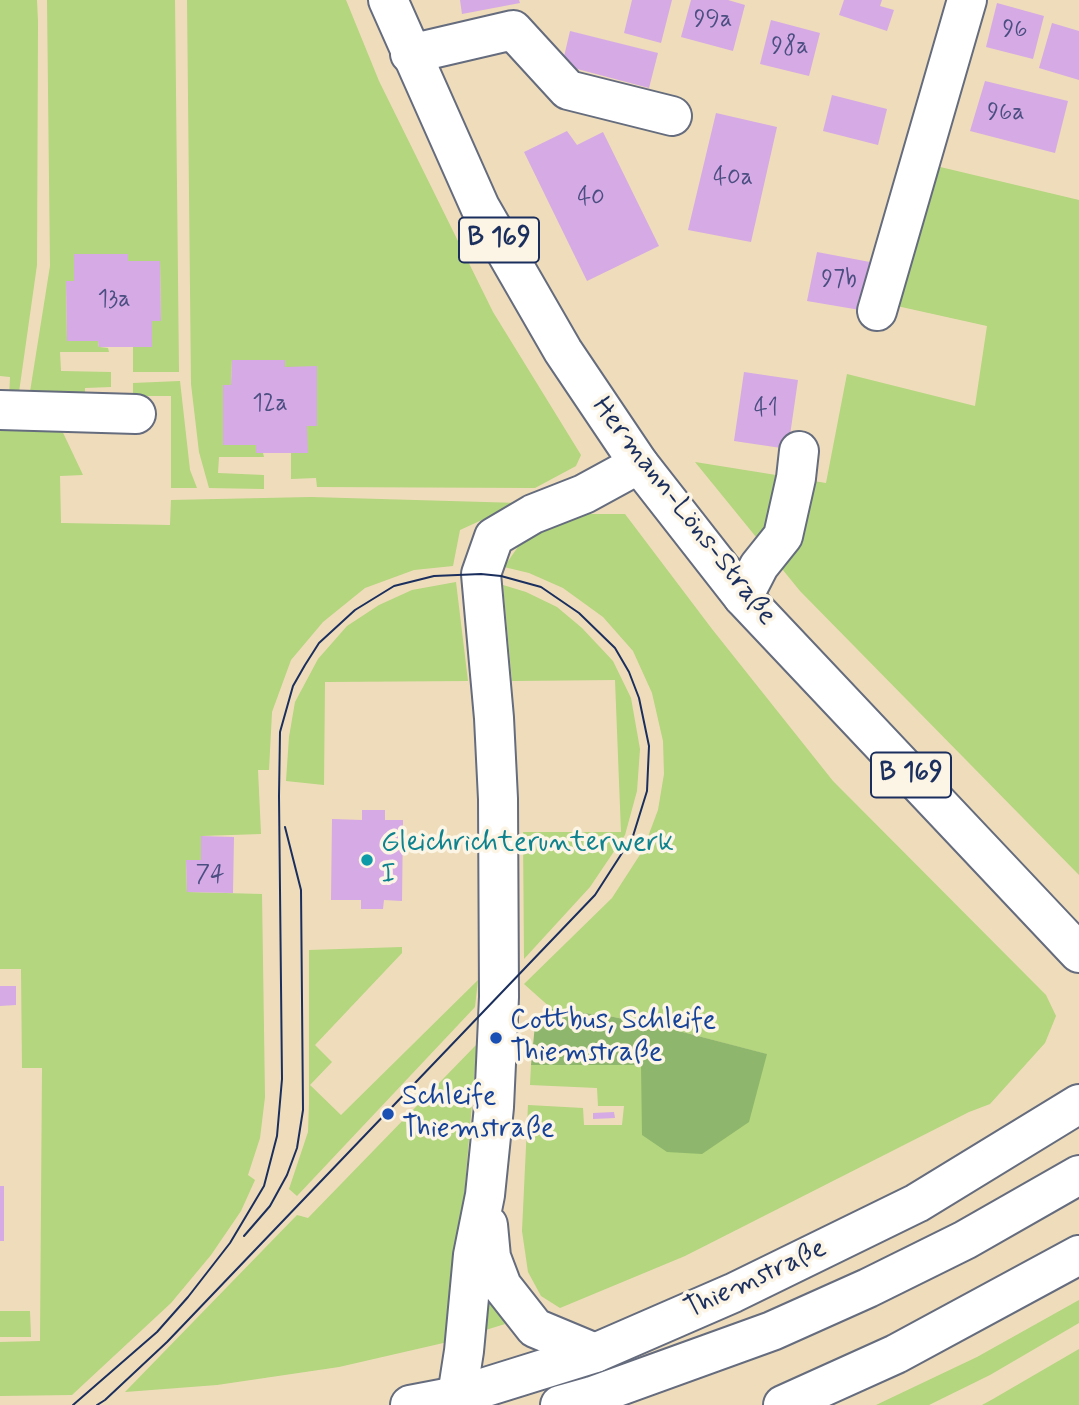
<!DOCTYPE html>
<html>
<head>
<meta charset="utf-8">
<style>
  body { margin:0 }
  canvas { display:block; background:#eedcba }
</style>
</head>
<body>
<canvas width="1079" height="1405"></canvas>
<script>
const ctx = document.querySelector('canvas').getContext('2d');
ctx.lineJoin = 'round';
function fill(path, color) { ctx.fillStyle = color; ctx.fill(path, 'evenodd'); }
const toPath = rows => new Path2D(rows.map(r => 'M' + r).join(''));
function strokePath(path, color, width, dash) { ctx.strokeStyle = color; ctx.lineWidth = width; ctx.lineCap = dash ? 'butt' : 'round'; ctx.setLineDash(dash || []); ctx.stroke(path); }
function drawText(font, color, halo, rows, align = 'center') {
  ctx.font = font + ' Mynerve,sans-serif'; ctx.lineWidth = 7; ctx.setLineDash([]); ctx.textBaseline = 'middle'; ctx.strokeStyle = halo; ctx.fillStyle = color; for (const [text, x, y, turn = 0] of rows) {
    ctx.save(); ctx.translate(x, y); ctx.rotate((+turn || 0) * Math.PI / 180); ctx.textAlign = isNaN(turn) ? turn : align; if (halo) ctx.strokeText(text, 0, 0); ctx.fillText(text, 0, 0); ctx.restore();
  }
}
fill(toPath([
  [0,0,37,0,38,22,37,265,18,399,9,400,10,377,0,376],
  [47,0,175,0,179,372,133,372,133,347,152,347,152,321,161,320,160,261,128,261,128,254,74,254,74,281,66,281,67,340,98,341,99,347,108,348,109,352,60,352,61,371,111,372,111,387,85,388,85,396,29,398,50,266],
  [187,0,346,0,379,81,493,312,581,455,576,466,535,488,317,487,316,478,291,479,291,453,307,453,307,426,317,426,317,367,285,367,284,360,232,360,231,385,223,385,223,445,256,445,256,453,263,453,264,457,219,457,218,473,264,475,264,489,209,488,199,452,191,384],
  [936,166,1079,200,1079,875,800,591,695,462,826,483,847,374,975,406,987,326,897,306],
  [180,381,190,470,197,488,171,488,171,396,133,396,133,383],
  [0,419,57,420,83,475,60,476,61,523,170,525,171,500,311,497,519,503,460,530,453,566,414,570,365,588,323,622,291,660,272,712,269,770,258,770,261,834,201,836,201,860,186,861,187,892,262,894,265,1097,260,1138,248,1175,255,1180,241,1211,211,1255,171,1303,72,1395,0,1396,0,1342,40,1341,42,1068,22,1068,21,969,0,969],
  [586,514,625,514,712,629,833,781,1046,995,1056,1016,1045,1043,990,1104,969,1112,685,1256,560,1308,541,1296,528,1272,522,1231,528,1105,583,1108,584,1125,622,1125,624,1106,598,1106,597,1088,530,1085,531,1065,641,1065,766,1054,675,1030,609,1016,552,1009,524,984,612,898,643,850,658,810,664,774,663,741,652,693,633,651,603,617,563,588,529,573,504,567,522,541,558,521],
  [456,582,468,681,325,682,324,785,286,781,289,737,295,702,318,659,347,626,379,605,412,590],
  [503,585,526,592,557,607,582,628,613,661,631,698,640,749,637,791,625,835,590,887,524,959,523,832,621,832,615,680,512,681],
  [402,947,402,953,315,1045,332,1062,310,1085,341,1115,478,980,475,1007,297,1196,289,1189,308,1132,309,1104,309,950],
  [477,1044,452,1341,339,1367,217,1385,125,1392,297,1215,308,1218],
  [481,1274,491,1301,505,1324,476,1333],
  [1079,1300,1079,1323,990,1375,929,1405,876,1405,977,1357],
  [30,1311,31,1337,0,1337,0,1311],
  [1079,1349,1079,1405,982,1405,993,1399]
]), '#b3d67e');
fill(toPath([
  [552,1009,609,1016,675,1030,767,1054,749,1122,702,1154,667,1152,642,1135,641,1065,531,1065,536,1015]
]), '#8eb76d');
fill(toPath([
  [460,0,519,0,520,3,462,14],
  [632,0,672,0,661,43,624,33],
  [691,0,728,0,745,5,733,51,681,37],
  [844,0,882,0,880,6,894,10,887,31,839,15],
  [997,3,1044,16,1033,59,986,47],
  [771,20,820,33,809,76,760,64],
  [1052,23,1079,31,1079,80,1039,68],
  [570,31,658,53,649,88,562,65],
  [985,81,1068,101,1055,153,970,131],
  [832,95,887,109,878,145,823,131],
  [716,113,777,127,751,242,688,230],
  [567,131,577,145,603,132,659,246,587,281,524,152],
  [817,252,870,262,860,310,807,301],
  [74,254,128,254,128,261,160,261,161,321,152,321,152,347,99,347,98,341,67,341,66,281,74,281],
  [232,360,285,360,285,367,317,366,317,426,307,426,308,453,256,453,256,445,223,445,223,385,231,385],
  [744,372,798,380,788,449,734,441],
  [362,810,385,810,385,820,403,820,402,901,384,900,383,909,361,909,361,900,331,900,332,819,362,820],
  [201,836,234,837,233,893,187,892,186,860,201,860],
  [0,986,16,986,16,1005,0,1006],
  [614,1112,615,1118,593,1119,593,1113],
  [0,1186,4,1186,4,1241,0,1241]
]), '#d6aae5');
const minor = toPath([
  [410,54,513,30,568,90,672,116],
  [877,311,967,0],
  [0,410,136,414],
  [743,597,759,566,783,536,796,478,799,451],
  [488,1225,491,1257,502,1286,535,1328,595,1353],
  [457,1396,464,1351,473,1255,485,1195,494,1107,499,997,498,799,494,718,481,574,494,537,533,514,584,494,639,464],
  [560,1405,592,1396,772,1331,868,1288,965,1240,1079,1175]
]);
const major = toPath([
  [388,0,480,207,563,351,639,464,743,597,1079,953],
  [410,1405,457,1396,595,1353,733,1293,917,1203,1079,1104],
  [783,1405,896,1354,1079,1255]
]);
strokePath(minor, '#656c7e', 42);
strokePath(major, '#656c7e', 42);
strokePath(minor, '#fff', 38);
strokePath(major, '#fff', 38);
strokePath(toPath([
  [244,1236,270,1206,287,1175,297,1148,303,1110,301,890,285,827],
  [73,1405,157,1332,188,1297,230,1243,264,1186,277,1136,282,1079,279,796,280,732,293,686,305,665,319,643,355,610,394,586,434,576,481,574,501,576,541,587,579,613,615,648,629,672,639,698,649,746,647,791,633,836,595,895,167,1342,105,1400,97,1405]
]), '#1b2f5e', 2);
for (const [x, y, r, color] of [
  [367,860,7,"#0f9aa8"],
  [496,1038,7,"#1a4fb4"],
  [388,1114,7,"#1a4fb4"]
]) { const dot = new Path2D(); dot.arc(x, y, r, 0, 2 * Math.PI); ctx.fillStyle = color; ctx.fill(dot); strokePath(dot, '#fcf5e5', 2.5); }
drawText('24px', '#4a4e80', null, [
  ["99a",713,21],
  ["96",1015,31],
  ["98a",790,48],
  ["96a",1006,114],
  ["40a",733,179],
  ["40",591,199],
  ["97b",839,281],
  ["13a",114,301],
  ["12a",270,405],
  ["41",766,410],
  ["74",210,876]
]);
for (const [x, y, w] of [
  [499,240,80],
  [911,775,80]
]) { const box = new Path2D(); box.roundRect(x - w / 2, y - 22.5, w, 45, 5); ctx.fillStyle = '#fcf5e5'; ctx.fill(box); strokePath(box, '#1b2f5e', 2); }
drawText('bold 26px', '#1b2f5e', null, [
  ["B 169",499,240],
  ["B 169",911,775]
]);
drawText('28px', '#1b2f5e', '#fcf5e5', [
  ["Hermann-Löns-Straße",683,512,52],
  ["Thiemstraße",756,1280,-25]
]);
drawText('28px', '#0d838f', '#fcf5e5', [
  ["Gleichrichterunterwerk",381,844],
  ["I",381,876]
], 'left');
drawText('28px', '#164399', '#fcf5e5', [
  ["Cottbus, Schleife",510,1022],
  ["Thiemstraße",510,1054],
  ["Schleife",402,1098],
  ["Thiemstraße",402,1130]
], 'left');
</script>
</body>
</html>
